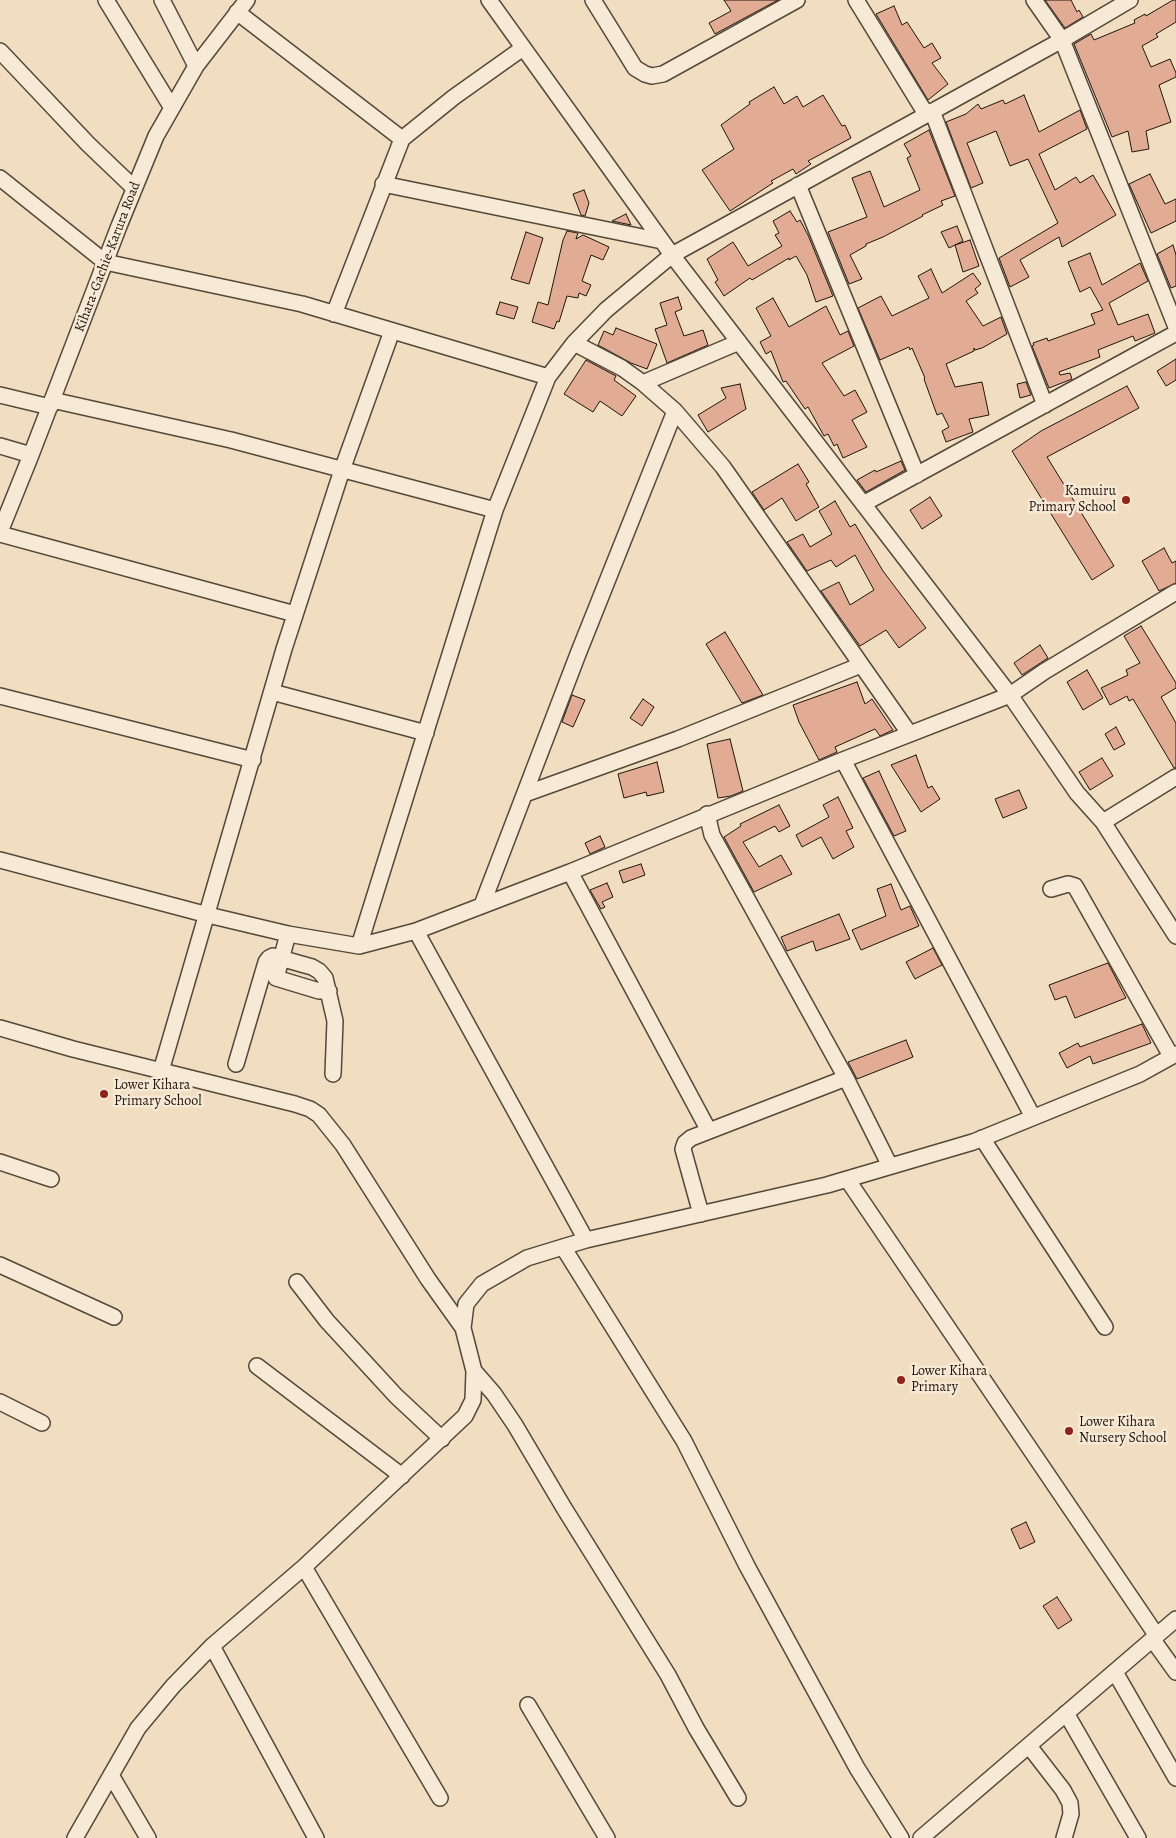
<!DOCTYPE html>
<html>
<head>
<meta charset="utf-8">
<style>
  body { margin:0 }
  canvas { display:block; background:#f1ddbf }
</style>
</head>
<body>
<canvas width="1176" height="1838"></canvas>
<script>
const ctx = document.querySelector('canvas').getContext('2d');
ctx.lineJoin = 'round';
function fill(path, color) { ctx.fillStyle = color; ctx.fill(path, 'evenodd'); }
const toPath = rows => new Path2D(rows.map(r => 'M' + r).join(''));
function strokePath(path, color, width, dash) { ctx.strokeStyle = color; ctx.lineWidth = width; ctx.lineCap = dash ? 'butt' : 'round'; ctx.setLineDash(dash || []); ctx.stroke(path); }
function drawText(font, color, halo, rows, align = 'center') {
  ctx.font = font + ' Alegreya,serif'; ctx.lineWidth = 5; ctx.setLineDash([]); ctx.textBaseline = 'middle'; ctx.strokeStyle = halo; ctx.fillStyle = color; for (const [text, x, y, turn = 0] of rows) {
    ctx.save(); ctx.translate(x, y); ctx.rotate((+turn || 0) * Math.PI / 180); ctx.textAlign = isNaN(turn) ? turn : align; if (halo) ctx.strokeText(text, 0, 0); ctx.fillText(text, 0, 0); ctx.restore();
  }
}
const building = toPath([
  [724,0,778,0,715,34,709,23,731,11,724,0],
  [1045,0,1071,0,1077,12,1079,10,1083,17,1065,28,1045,0],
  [1173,0,1176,0,1176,22,1156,34,1158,37,1142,46,1151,67,1170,59,1176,73,1176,77,1159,85,1171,122,1146,131,1149,149,1132,152,1128,131,1112,137,1074,44,1091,34,1094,40,1135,23,1134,20,1145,14,1146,16,1173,0],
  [894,6,902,25,907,22,924,48,932,43,941,58,932,63,948,84,928,100,876,14,894,6],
  [774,87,784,104,797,96,803,107,823,95,842,126,845,125,851,138,808,161,811,164,796,174,793,169,771,181,773,183,730,211,702,170,734,149,721,125,750,104,749,102,774,87],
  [1024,95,1039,132,1080,110,1087,129,1039,154,1055,190,1076,177,1080,183,1093,175,1116,215,1062,247,1059,237,1020,260,1029,277,1010,287,999,258,1058,223,1028,159,1010,166,996,131,967,143,983,183,971,188,946,122,966,114,978,104,981,109,1003,100,1005,104,1024,95],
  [929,130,955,196,941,201,943,205,922,215,923,216,883,237,866,244,866,246,850,255,862,279,849,284,828,232,867,217,852,178,870,171,884,207,920,190,907,158,911,156,904,144,929,130],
  [1150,174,1165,204,1176,199,1176,221,1151,233,1129,184,1150,174],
  [584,190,589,203,585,216,581,215,573,194,584,190],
  [790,211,797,222,800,220,808,235,833,296,816,302,807,275,796,256,789,260,789,258,752,280,750,278,724,296,715,282,718,280,707,259,733,242,748,266,782,246,775,235,779,233,773,221,790,211],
  [626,214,631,225,612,221,626,214],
  [957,226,963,241,949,248,941,232,957,226],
  [567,231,578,233,576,239,583,235,609,247,603,260,591,255,582,281,591,285,586,296,579,293,578,298,567,296,559,322,557,321,554,329,532,322,538,302,548,305,563,240,567,231],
  [526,232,543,238,529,284,511,279,526,232],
  [970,240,979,266,963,272,955,245,970,240],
  [1173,245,1176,255,1176,286,1171,288,1157,254,1173,245],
  [1090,253,1102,285,1140,263,1148,281,1109,303,1118,325,1148,314,1155,333,1135,341,1133,336,1098,350,1100,357,1059,372,1060,375,1070,373,1072,379,1049,388,1032,346,1034,345,1033,343,1047,338,1048,341,1095,324,1091,314,1103,310,1090,287,1080,292,1068,262,1090,253],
  [931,269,942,293,973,273,981,284,975,289,978,293,966,301,983,326,1001,317,1007,334,982,348,975,350,974,348,974,351,946,364,955,387,982,382,989,415,969,419,973,432,946,442,942,431,949,427,942,413,937,415,924,379,925,378,912,348,910,350,909,347,880,360,858,308,881,296,892,316,929,298,918,276,931,269],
  [678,297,682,309,675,312,684,336,703,330,708,345,667,363,655,329,667,325,660,303,678,297],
  [773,298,789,327,826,306,840,335,848,331,854,346,822,363,844,396,855,390,867,412,852,420,867,447,843,458,837,444,834,446,828,434,824,436,808,407,805,409,786,381,783,382,771,351,766,354,760,342,771,336,756,308,773,298],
  [500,302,518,307,514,319,496,314,500,302],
  [616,328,657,344,647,369,631,363,598,345,604,331,613,335,616,328],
  [1176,359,1176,380,1166,386,1157,371,1176,359],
  [586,360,616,376,614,380,636,396,622,416,600,401,593,412,564,394,586,360],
  [1026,382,1031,395,1020,398,1017,384,1026,382],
  [740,384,746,409,708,432,698,415,726,398,721,388,740,384],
  [1127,386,1139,408,1047,457,1114,566,1092,580,1012,451,1041,431,1127,386],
  [901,461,905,470,866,492,857,480,875,470,876,472,901,461],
  [798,464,809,482,806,484,819,507,796,521,782,498,764,510,752,492,798,464],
  [930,497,942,516,922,529,910,510,930,497],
  [835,501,850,527,855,524,883,571,926,628,899,648,886,630,860,646,821,591,839,582,850,605,874,590,855,555,836,567,831,560,807,571,787,542,803,534,810,547,832,534,819,511,835,501],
  [1164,548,1172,563,1176,561,1176,583,1159,591,1142,561,1164,548],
  [1141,626,1176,683,1176,688,1161,697,1176,723,1176,768,1174,768,1133,699,1129,701,1127,696,1110,705,1101,688,1128,675,1126,670,1140,663,1124,636,1141,626],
  [725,632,763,695,742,703,706,644,725,632],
  [1040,645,1048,658,1022,675,1014,663,1040,645],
  [1087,670,1103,698,1083,710,1067,682,1087,670],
  [857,682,865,704,872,699,893,730,880,736,875,729,835,747,837,752,819,760,799,722,793,705,857,682],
  [572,695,585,700,573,727,562,722,572,695],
  [643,699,654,707,642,726,630,718,643,699],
  [1116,727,1125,744,1114,750,1105,734,1116,727],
  [730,739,743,791,731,796,718,798,707,744,730,739],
  [916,755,928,788,932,786,940,799,921,812,891,765,916,755],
  [1102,758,1113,776,1090,790,1079,772,1102,758],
  [657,762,664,792,647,796,646,792,624,798,618,774,657,762],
  [879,771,906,831,894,836,863,778,879,771],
  [1019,790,1027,808,1003,818,995,799,1019,790],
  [838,797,853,828,846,831,854,847,833,859,821,837,802,847,796,835,829,817,823,805,838,797],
  [779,805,790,826,779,832,775,826,743,842,759,867,781,855,792,874,754,892,724,837,741,826,740,824,779,805],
  [600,836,605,847,590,854,585,843,600,836],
  [641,864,645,875,623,883,619,871,641,864],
  [607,883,613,897,602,902,605,907,601,909,590,890,607,883],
  [891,884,901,910,910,906,919,926,861,950,852,930,886,916,877,889,891,884],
  [839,914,850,939,816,951,813,941,787,951,781,937,839,914],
  [933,948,942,965,915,979,906,962,933,948],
  [1108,963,1126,998,1075,1018,1066,996,1055,1000,1049,985,1108,963],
  [1142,1024,1151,1043,1093,1064,1090,1056,1067,1068,1059,1053,1078,1043,1080,1047,1142,1024],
  [906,1040,913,1057,857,1079,848,1062,906,1040],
  [1026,1522,1035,1542,1020,1549,1011,1529,1026,1522],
  [1057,1597,1072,1620,1058,1629,1043,1606,1057,1597]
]);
fill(building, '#e2ab93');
strokePath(building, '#1f160e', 1);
const minor = toPath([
  [106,0,172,108],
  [162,0,196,66],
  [489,0,672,255,1010,695,1077,793,1103,822,1176,936],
  [593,0,635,68,645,74,652,76,663,74,797,0],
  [856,0,926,114],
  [1034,0,1062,40,1176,327],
  [237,12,402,139],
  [0,51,88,144,134,188],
  [932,111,1045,405],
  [0,178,105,262,302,304,548,377],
  [383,184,662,241],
  [798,185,917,475],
  [334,314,402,139,454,97,523,48],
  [643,383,739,342],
  [0,395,50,407],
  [52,400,231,440,495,510],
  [675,411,723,467,909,733],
  [0,446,31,455],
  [863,504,1176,333],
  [0,532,31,455,119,226,156,136,196,66,247,0],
  [0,534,295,614],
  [272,692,426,733],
  [0,696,253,760],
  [843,760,1033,1117],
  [525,794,678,739,861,665],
  [707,814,712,835,846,1078,890,1166],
  [1103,822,1176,777],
  [0,860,208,915,288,934,359,946,416,931,570,872,843,760,1010,695,1045,671,1176,592],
  [570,872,709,1131],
  [1051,889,1068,884,1075,886,1171,1056],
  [482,905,578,654,675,411,643,383,622,368,574,343],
  [416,931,586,1240],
  [288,934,276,978,319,991,329,991],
  [359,946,495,510,548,377,574,343,606,310,672,255,1062,40,1130,0],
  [0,1028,73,1049,295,1104,310,1109,319,1115,343,1145,428,1279,463,1328],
  [236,1064,266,962,269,958,273,956,312,967,319,971,325,978,335,1021,333,1074],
  [161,1071,284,649,342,470,392,331],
  [982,1138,1105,1327],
  [0,1162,51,1179],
  [847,1179,1157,1636],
  [701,1214,683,1149,685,1143,691,1138,709,1131,846,1078],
  [563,1247,684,1441,747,1566,857,1768,901,1838],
  [0,1265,114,1317],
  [297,1282,327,1321,396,1396,442,1439],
  [257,1366,402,1476],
  [474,1371,494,1394,515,1425,564,1508,668,1675,696,1728,738,1798],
  [0,1402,42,1423],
  [304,1567,440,1798],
  [1153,1640,1176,1672],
  [212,1646,316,1838],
  [1115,1672,1176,1778],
  [528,1705,607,1838],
  [1066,1713,1138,1838],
  [1029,1746,1063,1790,1070,1803,1071,1814,1064,1838],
  [111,1775,148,1838],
  [75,1838,138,1728,173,1686,212,1646,304,1567,465,1416,473,1400,474,1371,463,1328,466,1304,482,1284,527,1258,586,1240,827,1185,973,1142,1140,1074,1176,1054],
  [921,1838,1176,1619]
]);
strokePath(minor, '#54483a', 18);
strokePath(minor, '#f6e9d5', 15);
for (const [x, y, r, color] of [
  [1126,500,5,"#8f2418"],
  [104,1094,5,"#8f2418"],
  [901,1380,5,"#8f2418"],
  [1069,1431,5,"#8f2418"]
]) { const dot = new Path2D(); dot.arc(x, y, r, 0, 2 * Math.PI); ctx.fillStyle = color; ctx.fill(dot); strokePath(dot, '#f6e9d5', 2); }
drawText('14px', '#1f160e', '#f6e9d5', [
  ["Kihara-Gachie-Karura Road",108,257,-69]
]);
drawText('14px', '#1f160e', '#f6e9d5', [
  ["Kamuiru",1116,492,"right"],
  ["Primary School",1116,508,"right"],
  ["Lower Kihara",114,1086],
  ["Primary School",114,1102],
  ["Lower Kihara",911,1372],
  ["Primary",911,1388],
  ["Lower Kihara",1079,1423],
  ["Nursery School",1079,1439]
], 'left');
</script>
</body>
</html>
